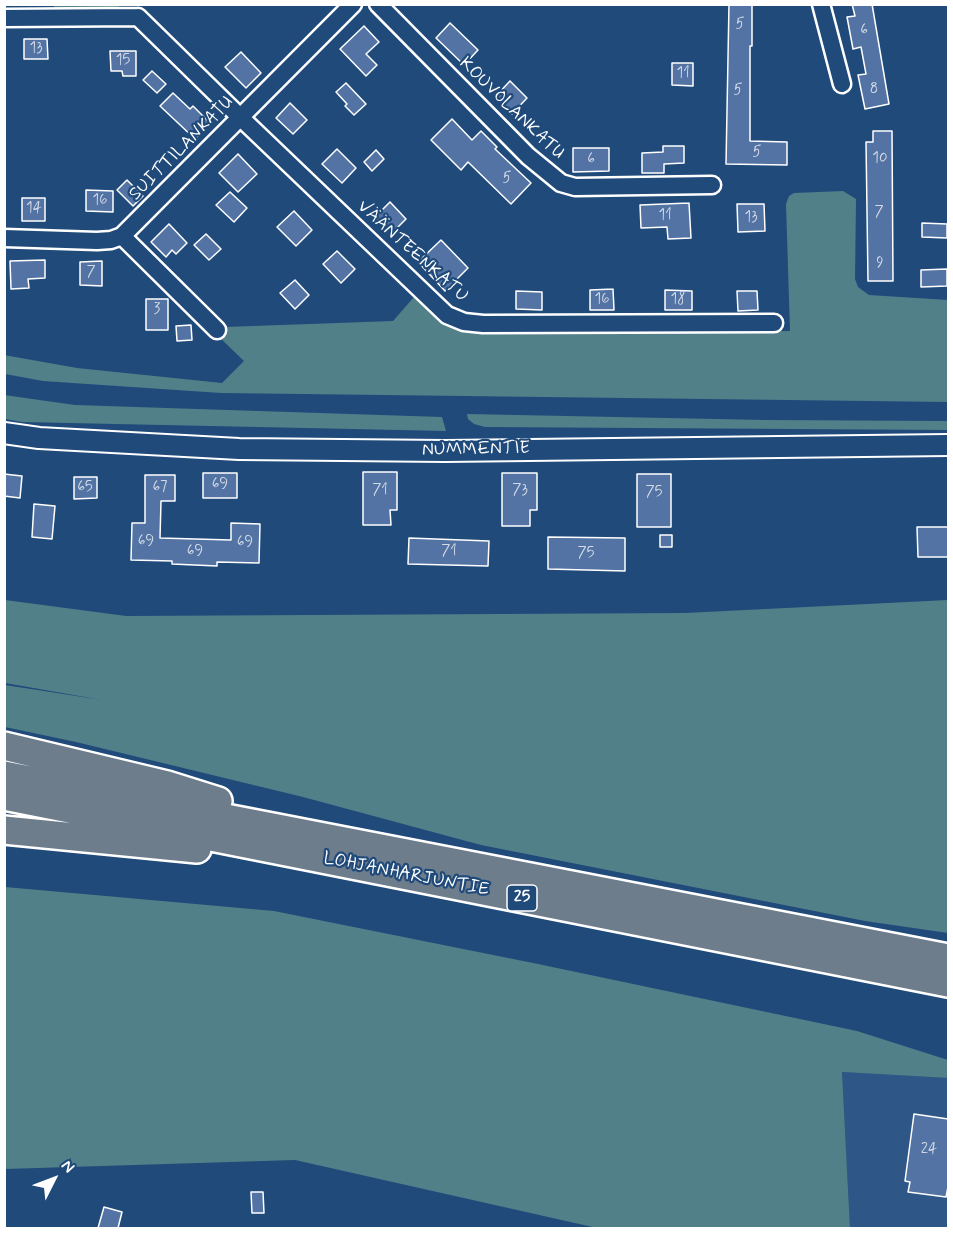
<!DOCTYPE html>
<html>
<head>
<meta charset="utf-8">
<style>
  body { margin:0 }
  #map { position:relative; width:953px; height:1233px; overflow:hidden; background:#1f4a7a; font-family:Mynerve,sans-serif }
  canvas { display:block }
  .frame { position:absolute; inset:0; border:6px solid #fff; pointer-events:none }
  .north { position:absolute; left:24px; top:1149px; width:60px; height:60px; -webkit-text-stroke:4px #1f4a7a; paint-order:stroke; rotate:48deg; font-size:16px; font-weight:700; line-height:24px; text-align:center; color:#fff }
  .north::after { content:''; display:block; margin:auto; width:21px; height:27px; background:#fff; clip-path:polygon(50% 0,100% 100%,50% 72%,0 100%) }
</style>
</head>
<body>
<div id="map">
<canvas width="953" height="1233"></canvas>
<div class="frame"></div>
<div class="north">N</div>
</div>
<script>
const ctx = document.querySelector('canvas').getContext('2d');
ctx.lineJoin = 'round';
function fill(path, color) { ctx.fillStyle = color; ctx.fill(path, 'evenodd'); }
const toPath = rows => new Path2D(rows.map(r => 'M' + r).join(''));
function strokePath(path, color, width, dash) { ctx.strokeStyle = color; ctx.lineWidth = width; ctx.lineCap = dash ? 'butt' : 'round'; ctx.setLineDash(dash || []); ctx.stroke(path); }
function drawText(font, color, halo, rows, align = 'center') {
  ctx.font = font + ' Mynerve,sans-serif'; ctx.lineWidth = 4.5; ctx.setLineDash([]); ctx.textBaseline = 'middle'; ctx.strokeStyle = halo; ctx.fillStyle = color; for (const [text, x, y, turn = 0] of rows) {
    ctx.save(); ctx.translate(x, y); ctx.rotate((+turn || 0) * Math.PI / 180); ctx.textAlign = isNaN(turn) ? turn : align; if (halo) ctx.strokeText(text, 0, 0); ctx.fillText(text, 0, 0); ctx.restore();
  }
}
fill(toPath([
  [842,1072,948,1078,948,1228,850,1228]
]), '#2e5686');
fill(toPath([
  [54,5,122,5,109,11,54,10],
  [843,191,856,199,855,279,858,287,869,295,948,300,948,402,221,393,43,381,5,374,4,355,77,368,222,383,244,361,217,335,225,327,393,321,414,297,451,325,467,331,551,334,790,331,786,204,789,196,794,193],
  [4,395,75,405,442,417,446,431,22,422,5,419],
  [467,414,765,420,948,421,948,430,485,427,474,424,468,419],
  [5,600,126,616,685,613,948,600,948,933,865,921,481,845,303,797,76,742,5,727,5,685,102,700,5,683],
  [5,887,274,911,538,964,857,1031,948,1060,948,1078,842,1072,850,1228,597,1228,295,1160,5,1169]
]), '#518089');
const building = toPath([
  [729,4,752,4,752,46,750,46,750,141,787,142,787,165,726,164,729,4],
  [852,4,872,4,889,104,865,109,858,75,866,74,861,47,853,49,847,17,855,16,852,4],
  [450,23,478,50,464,65,436,38,450,23],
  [364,26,379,42,366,54,377,65,366,76,340,49,364,26],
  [24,39,47,39,48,59,24,59,24,39],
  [110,51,136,51,136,76,123,76,122,71,111,71,110,51],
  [241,52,261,73,246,88,225,67,241,52],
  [672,63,693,63,693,86,672,85,672,63],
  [152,71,166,84,157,93,143,80,152,71],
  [510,81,527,98,512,114,495,97,510,81],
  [346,83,366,104,354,115,345,106,347,104,336,92,346,83],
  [173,93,190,109,193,106,210,123,195,139,160,106,173,93],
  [290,103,307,120,293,134,276,118,290,103],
  [452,119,472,140,481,131,497,147,495,149,531,183,511,204,468,162,461,170,431,140,452,119],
  [873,131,892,131,893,281,868,281,866,142,873,142,873,131],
  [663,146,684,146,684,163,664,164,664,173,642,173,642,153,663,152,663,146],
  [573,148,609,148,609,171,573,172,573,148],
  [337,149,356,168,342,183,322,164,337,149],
  [376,150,384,159,372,171,364,162,376,150],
  [238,154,257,174,238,192,219,173,238,154],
  [127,180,143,196,133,206,117,190,127,180],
  [86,190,113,191,113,212,86,211,86,190],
  [230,192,247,208,234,222,216,205,230,192],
  [22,198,45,198,45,221,22,221,22,198],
  [390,202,406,219,392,233,375,217,390,202],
  [689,203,691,238,668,239,667,227,641,228,640,205,689,203],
  [737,204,764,204,765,231,738,232,737,204],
  [294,211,312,230,296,246,277,227,294,211],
  [922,223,947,224,947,238,922,237,922,223],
  [169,224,187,243,176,254,172,250,166,257,151,242,169,224],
  [206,234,221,249,209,260,194,245,206,234],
  [441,240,468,268,445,291,418,262,441,240],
  [337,251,355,269,341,283,323,264,337,251],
  [45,260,45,278,28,279,29,288,11,289,10,261,45,260],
  [102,261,102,286,80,285,80,262,102,261],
  [947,269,947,286,921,287,921,270,947,269],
  [295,280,309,295,295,309,280,293,295,280],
  [613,289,614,310,590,310,590,290,613,289],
  [665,290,692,291,692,310,665,310,665,290],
  [516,291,542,292,542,310,516,309,516,291],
  [737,291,757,291,758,310,738,311,737,291],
  [146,299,168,299,168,330,146,330,146,299],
  [191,325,192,340,177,341,176,326,191,325],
  [363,472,397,472,397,510,390,510,391,525,363,525,363,472],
  [203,473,237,473,237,498,203,498,203,473],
  [502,473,537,473,537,510,530,510,530,526,502,526,502,473],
  [4,474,22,476,20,498,4,496,4,474],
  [637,474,671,474,671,527,637,527,637,474],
  [145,475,175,475,175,501,161,501,160,538,231,540,231,523,260,524,259,563,217,562,217,566,172,564,172,561,131,560,132,523,145,523,145,475],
  [74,477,97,477,97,498,74,499,74,477],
  [34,504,55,506,52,539,32,537,34,504],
  [917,527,948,527,948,557,918,557,917,527],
  [660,535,672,535,672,547,660,547,660,535],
  [548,537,625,538,625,571,548,569,548,537],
  [409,538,489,541,488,566,408,564,409,538],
  [914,1114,948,1119,948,1187,946,1197,908,1192,910,1182,905,1181,914,1114],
  [251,1192,263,1192,264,1213,252,1213,251,1192],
  [104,1207,122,1212,118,1228,98,1228,104,1207]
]);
fill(building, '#5273a3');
strokePath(building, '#fff', 1.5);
const minor = toPath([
  [378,4,528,156,561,183,575,187,712,185],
  [821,4,842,84],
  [138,17,241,118,447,315,464,322,483,324,774,323],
  [4,18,138,17],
  [122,236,217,330],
  [4,238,97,241,111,240,122,236,353,4]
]);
const tertiary = toPath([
  [4,433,39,438,239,449,445,451,948,445]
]);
const trunk = toPath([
  [4,746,167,785,218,801],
  [4,775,948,958],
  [4,796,948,983],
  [4,830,197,849]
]);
strokePath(minor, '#fff', 21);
strokePath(tertiary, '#fff', 24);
strokePath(trunk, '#fff', 32);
strokePath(minor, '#1f4a7a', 16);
strokePath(tertiary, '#1f4a7a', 20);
strokePath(trunk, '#6d7d8c', 27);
drawText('15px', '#d4dce8', null, [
  ["5",740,25],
  ["6",864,31],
  ["13",36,49],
  ["15",123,61],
  ["11",683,74],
  ["8",874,90],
  ["5",738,91],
  ["5",757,153],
  ["10",880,159],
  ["6",591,160],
  ["5",507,179],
  ["16",100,201],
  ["14",34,209],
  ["7",879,213],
  ["11",665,216],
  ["13",751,218],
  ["9",880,264],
  ["7",91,273],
  ["16",602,300],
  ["18",678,300],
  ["3",157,310],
  ["69",220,485],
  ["65",85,488],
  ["67",160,488],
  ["71",380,491],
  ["73",520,491],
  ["75",654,493],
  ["69",146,542],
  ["69",245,543],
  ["69",195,552],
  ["71",449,552],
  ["75",586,554],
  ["24",929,1150]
]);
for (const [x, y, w] of [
  [522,898,30]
]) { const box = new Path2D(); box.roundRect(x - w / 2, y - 13, w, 26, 4.5); ctx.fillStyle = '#1f4a7a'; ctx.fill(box); strokePath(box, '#fff', 1.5); }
drawText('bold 16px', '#fff', null, [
  ["25",522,898]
]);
drawText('18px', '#fff', '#1f4a7a', [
  ["KOUVOLANKATU",511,109,44],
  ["SUITTILANKATU",182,149,-45],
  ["VÄÄNTEENKATU",412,252,42],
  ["NUMMENTIE",476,450,-1],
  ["LOHJANHARJUNTIE",406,875,11]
]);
</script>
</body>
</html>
